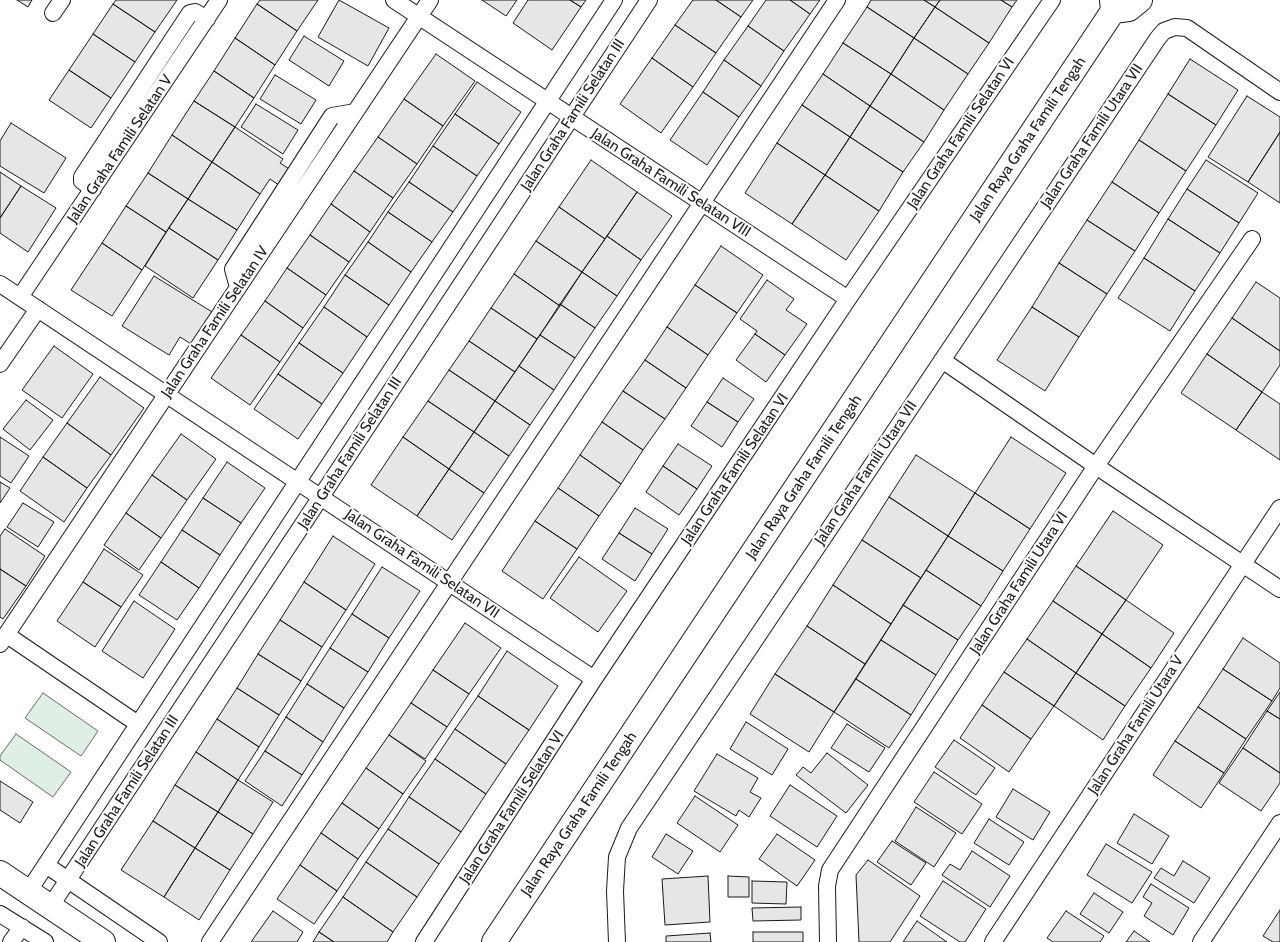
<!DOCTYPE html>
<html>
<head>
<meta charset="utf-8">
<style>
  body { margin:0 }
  canvas { display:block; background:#fff }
</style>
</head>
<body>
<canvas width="1280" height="942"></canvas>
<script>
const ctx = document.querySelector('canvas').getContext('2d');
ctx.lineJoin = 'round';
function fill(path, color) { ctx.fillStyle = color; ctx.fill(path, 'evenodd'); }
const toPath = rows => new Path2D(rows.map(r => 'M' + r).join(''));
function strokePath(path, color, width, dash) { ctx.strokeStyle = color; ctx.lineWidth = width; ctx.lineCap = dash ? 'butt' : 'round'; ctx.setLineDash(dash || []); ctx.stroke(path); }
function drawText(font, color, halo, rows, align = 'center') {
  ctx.font = font + ' Cabin,sans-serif'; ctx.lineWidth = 4; ctx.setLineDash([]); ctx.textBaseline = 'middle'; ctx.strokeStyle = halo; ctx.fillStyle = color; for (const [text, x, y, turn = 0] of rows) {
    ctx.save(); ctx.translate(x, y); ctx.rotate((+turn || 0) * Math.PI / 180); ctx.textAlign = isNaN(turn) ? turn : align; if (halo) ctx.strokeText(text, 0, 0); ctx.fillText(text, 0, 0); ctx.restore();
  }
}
const green = toPath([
  [43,693,98,731,81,756,25,718,43,693],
  [16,734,71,772,53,797,0,760,0,756,16,734]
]);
fill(green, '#e0efe3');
strokePath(green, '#6a6a6a', 1);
const building = toPath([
  [17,0,32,0,28,7,17,0],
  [116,0,177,0,155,32,113,4,116,0],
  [260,0,318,0,297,31,257,4,260,0],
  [339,0,389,28,368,66,318,37,339,0],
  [482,0,517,0,506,16,482,0],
  [528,0,570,0,581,7,552,50,513,23,528,0],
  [570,0,586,0,581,7,570,0],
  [693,0,716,0,741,17,716,53,675,25,693,0],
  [716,0,753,0,741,17,716,0],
  [766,0,790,0,810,14,784,51,748,26,766,0],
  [790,0,820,0,810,14,790,0],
  [871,0,924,0,935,7,914,38,867,7,871,0],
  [924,0,940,0,935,7,924,0],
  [940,0,1001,0,1012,7,989,43,935,7,940,0],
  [1001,0,1017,0,1012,7,1001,0],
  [113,4,155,32,135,62,93,34,113,4],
  [257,4,297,31,275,65,235,38,257,4],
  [867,7,914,38,891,74,843,43,867,7],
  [935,7,989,43,968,74,914,38,935,7],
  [675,25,716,53,693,87,652,58,675,25],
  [748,26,784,51,761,86,724,60,748,26],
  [93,34,135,62,111,98,69,70,93,34],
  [304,36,344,61,329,86,289,60,304,36],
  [235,38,275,65,254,98,214,71,235,38],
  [914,38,968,74,944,110,891,74,914,38],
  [843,43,891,74,870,106,823,74,843,43],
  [436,54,475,81,443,126,404,99,436,54],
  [652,58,693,87,661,133,620,104,652,58],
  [1190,59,1238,90,1216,125,1168,94,1190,59],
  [724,60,761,86,739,117,703,92,724,60],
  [69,70,111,98,91,128,49,100,69,70],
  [214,71,254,98,235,127,194,101,214,71],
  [823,74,870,106,850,137,802,105,823,74],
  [891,74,944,110,924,142,870,106,891,74],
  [275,75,316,100,301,124,260,99,275,75],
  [477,82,521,112,499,144,455,114,477,82],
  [703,92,739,117,707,165,670,140,703,92],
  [1168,94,1216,125,1186,171,1139,140,1168,94],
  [1247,96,1280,117,1280,132,1248,182,1208,157,1247,96],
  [404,99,443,126,417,164,378,137,404,99],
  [194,101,235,127,212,162,172,135,194,101],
  [256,104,298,130,283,154,241,127,256,104],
  [802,105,850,137,825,175,777,143,802,105],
  [870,106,924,142,903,172,850,137,870,106],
  [455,114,499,144,477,176,433,146,455,114],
  [11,123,66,158,44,193,0,166,0,141,11,123],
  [235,127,283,159,280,163,294,172,283,188,270,179,260,194,212,162,235,127],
  [1280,132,1280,203,1248,182,1280,132],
  [172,135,212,162,188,199,148,173,172,135],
  [378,137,417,164,393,198,354,171,378,137],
  [850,137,903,172,879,211,825,175,850,137],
  [1139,140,1186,171,1159,213,1112,182,1139,140],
  [777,143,825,175,792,224,745,193,777,143],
  [433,146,477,176,453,212,409,182,433,146],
  [591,160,637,192,605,239,559,207,591,160],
  [1206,160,1258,193,1239,223,1187,189,1206,160],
  [212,162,260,194,237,230,188,199,212,162],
  [354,171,393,198,370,232,331,204,354,171],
  [0,172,21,186,0,218,0,172],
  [148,173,188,199,166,232,126,206,148,173],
  [825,175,879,211,846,260,792,224,825,175],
  [409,182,453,212,432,242,388,212,409,182],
  [1112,182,1159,213,1135,251,1087,220,1112,182],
  [21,186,56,208,28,252,0,233,0,218,21,186],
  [1187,189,1239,223,1220,253,1168,219,1187,189],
  [637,192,672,216,641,260,607,236,637,192],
  [188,199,237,230,218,260,169,228,188,199],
  [331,204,370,232,349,262,310,235,331,204],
  [126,206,166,232,142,270,102,243,126,206],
  [559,207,605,239,582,272,536,241,559,207],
  [388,212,432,242,411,272,368,242,388,212],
  [1168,219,1220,253,1195,291,1144,258,1168,219],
  [1087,220,1135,251,1107,294,1059,263,1087,220],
  [169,228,218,260,193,298,145,266,169,228],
  [310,235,349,262,326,295,287,268,310,235],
  [607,236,641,260,617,296,582,272,607,236],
  [536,241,582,272,560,306,514,274,536,241],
  [368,242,411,272,389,305,345,275,368,242],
  [102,243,142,270,112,316,71,290,102,243],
  [721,246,763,275,737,313,695,285,721,246],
  [1144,258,1195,291,1170,331,1118,298,1144,258],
  [1059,263,1107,294,1079,337,1032,307,1059,263],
  [287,268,326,295,303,328,265,301,287,268],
  [582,272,617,296,595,328,560,304,582,272],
  [514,274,560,306,537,339,491,308,514,274],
  [345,275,389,305,367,337,324,307,345,275],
  [154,276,217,315,196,347,180,337,169,355,122,326,154,276],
  [767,280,794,299,786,310,807,324,785,355,755,334,757,331,740,319,767,280],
  [1256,282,1280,298,1280,351,1232,318,1256,282],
  [695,285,737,313,708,355,667,327,695,285],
  [265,301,303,328,280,362,241,335,265,301],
  [560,304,595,328,575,358,540,335,560,304],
  [324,307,367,337,343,373,299,343,324,307],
  [1032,307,1079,337,1045,391,997,360,1032,307],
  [491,308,537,339,515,372,469,341,491,308],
  [1232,318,1280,351,1280,365,1262,392,1207,354,1232,318],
  [667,327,708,355,686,388,645,360,667,327],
  [755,334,785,355,766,382,736,360,755,334],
  [241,335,280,362,250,405,211,378,241,335],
  [540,335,575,358,554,390,519,366,540,335],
  [469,341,515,372,495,401,449,370,469,341],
  [299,343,343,373,322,404,278,374,299,343],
  [54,346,93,374,62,418,22,390,54,346],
  [1207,354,1262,392,1236,430,1181,393,1207,354],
  [645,360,686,388,665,419,623,391,645,360],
  [519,366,554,390,530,425,495,401,519,366],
  [449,370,495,401,474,432,428,401,449,370],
  [278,374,322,404,298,439,254,409,278,374],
  [100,377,144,408,111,455,67,423,100,377],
  [723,378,754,399,738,422,707,402,723,378],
  [623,391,665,419,643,450,602,422,623,391],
  [1262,392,1280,404,1280,460,1236,430,1262,392],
  [26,400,53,420,30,450,3,429,26,400],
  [428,401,474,432,449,469,403,437,428,401],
  [495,401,530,425,509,456,474,432,495,401],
  [707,402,738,422,722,447,691,426,707,402],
  [602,422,643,450,621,484,580,455,602,422],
  [67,423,111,455,87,488,43,457,67,423],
  [474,432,509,456,484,493,449,469,474,432],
  [181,434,216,459,187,500,152,475,181,434],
  [0,437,29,456,11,483,0,476,0,437],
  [403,437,449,469,417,516,371,485,403,437],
  [1011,437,1066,473,1030,529,975,493,1011,437],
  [678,444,712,466,697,489,663,466,678,444],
  [580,455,621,484,599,516,558,488,580,455],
  [916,455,975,493,948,536,889,497,916,455],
  [43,457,87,488,64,522,20,491,43,457],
  [227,462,265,488,241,523,203,498,227,462],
  [663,466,697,489,679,515,646,492,663,466],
  [449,469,484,493,452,540,417,516,449,469],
  [152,475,187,500,161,538,126,513,152,475],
  [0,482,10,488,0,503,0,482],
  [558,488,599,516,577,549,535,521,558,488],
  [975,493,1030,529,1003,571,948,536,975,493],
  [889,497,948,536,921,578,862,540,889,497],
  [203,498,241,523,220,555,182,530,203,498],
  [23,503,54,522,38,547,7,527,23,503],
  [635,508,668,529,652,554,619,533,635,508],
  [1113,511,1163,545,1126,600,1076,566,1113,511],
  [126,513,161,538,139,570,104,545,126,513],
  [535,521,577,549,543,599,502,571,535,521],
  [5,529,45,556,26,586,0,569,0,536,5,529],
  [182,530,220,555,199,588,161,562,182,530],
  [619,533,652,554,635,581,602,559,619,533],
  [333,536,375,564,346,610,304,582,333,536],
  [948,536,1003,571,981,606,926,570,948,536],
  [862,540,921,578,891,624,833,585,862,540],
  [104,549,143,575,121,607,83,582,104,549],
  [579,557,627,591,598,632,550,598,579,557],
  [161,562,199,588,177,620,139,595,161,562],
  [1076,566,1126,600,1102,634,1053,601,1076,566],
  [382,567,420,591,389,638,352,614,382,567],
  [0,569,26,586,3,619,0,617,0,569],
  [926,570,981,606,958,640,903,605,926,570],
  [83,582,121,607,95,647,57,621,83,582],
  [304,582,346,610,322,647,280,620,304,582],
  [833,585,891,624,865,664,807,626,833,585],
  [1126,600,1174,633,1151,668,1102,634,1126,600],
  [134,601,175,629,143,678,102,651,134,601],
  [1053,601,1102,634,1076,673,1027,639,1053,601],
  [903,605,958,640,936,675,881,640,903,605],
  [352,614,389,638,368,672,330,648,352,614],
  [280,620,322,647,301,681,258,654,280,620],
  [465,623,501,648,469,694,433,670,465,623],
  [807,626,865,664,834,712,775,674,807,626],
  [1102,634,1151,668,1125,706,1076,673,1102,634],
  [1243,638,1280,663,1280,688,1272,701,1223,669,1243,638],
  [1027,639,1076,673,1054,706,1004,672,1027,639],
  [881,640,936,675,911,715,856,679,881,640],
  [330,648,368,672,344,708,307,684,330,648],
  [507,651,558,686,529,730,478,696,507,651],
  [258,654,301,681,279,715,237,688,258,654],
  [1223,669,1272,701,1246,739,1198,707,1223,669],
  [433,670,469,694,447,727,411,703,433,670],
  [1004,672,1054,706,1031,739,982,705,1004,672],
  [1076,673,1125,706,1103,740,1054,706,1076,673],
  [775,674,834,712,809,752,750,714,775,674],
  [856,679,911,715,889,748,834,712,856,679],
  [307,684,344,708,323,742,286,717,307,684],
  [237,688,279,715,259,747,217,719,237,688],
  [1280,692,1280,719,1267,711,1280,692],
  [478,696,529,730,506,764,455,729,478,696],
  [411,703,447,727,425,759,389,735,411,703],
  [982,705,1031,739,1009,772,960,738,982,705],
  [1198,707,1246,739,1224,773,1175,741,1198,707],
  [1267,711,1280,719,1280,773,1243,748,1267,711],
  [286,717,323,742,302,775,265,751,286,717],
  [217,719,259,747,238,780,196,752,217,719],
  [746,722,788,749,772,775,730,749,746,722],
  [847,724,885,748,869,772,831,748,847,724],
  [455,729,506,764,486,794,435,759,455,729],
  [389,735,426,761,403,794,366,768,389,735],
  [954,740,995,768,976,795,935,767,954,740],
  [1175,741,1224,773,1201,808,1153,775,1175,741],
  [1243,748,1280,773,1280,783,1261,811,1219,783,1243,748],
  [265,751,302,775,282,806,245,781,265,751],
  [196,752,238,780,218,812,175,785,196,752],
  [827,753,868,785,846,813,796,775,803,767,811,773,827,753],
  [717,754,758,778,750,792,761,798,749,817,739,810,736,816,694,791,717,754],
  [435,759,486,794,461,832,409,797,435,759],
  [366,768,403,794,379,829,342,803,366,768],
  [934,772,982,804,962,834,914,802,934,772],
  [238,780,273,802,253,834,218,812,238,780],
  [0,781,33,802,20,823,0,810,0,781],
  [175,785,218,812,195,848,153,821,175,785],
  [790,785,837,816,817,847,770,816,790,785],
  [1013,789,1050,812,1033,840,996,817,1013,789],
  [695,796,738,825,720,852,677,823,695,796],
  [409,797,461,832,439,864,388,829,409,797],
  [342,803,379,829,358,859,321,833,342,803],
  [916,807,956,833,934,867,895,841,916,807],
  [218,812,253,834,230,870,195,848,218,812],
  [1134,814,1169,836,1152,864,1117,843,1134,814],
  [989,819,1024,842,1009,865,974,843,989,819],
  [153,821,195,848,164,897,121,870,153,821],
  [388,829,439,864,417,897,366,862,388,829],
  [321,833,358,859,337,891,300,865,321,833],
  [666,834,693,851,678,874,652,857,666,834],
  [777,834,815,860,797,886,759,859,777,834],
  [892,841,926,863,911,885,877,862,892,841],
  [1106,844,1152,872,1132,903,1087,875,1106,844],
  [195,848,230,870,199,920,164,897,195,848],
  [972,851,1010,876,990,907,942,875,950,864,960,870,972,851],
  [868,860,920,896,890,942,859,942,856,875,868,860],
  [1183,861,1210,878,1194,903,1154,878,1161,868,1174,876,1183,861],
  [366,862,417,897,393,932,343,897,366,862],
  [300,865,337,891,314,924,277,899,300,865],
  [708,876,710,922,665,925,662,879,708,876],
  [728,876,749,877,749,897,728,897,728,876],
  [752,881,787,882,786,904,752,903,752,881],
  [943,881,986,909,965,942,960,942,920,916,943,881],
  [1151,884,1189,908,1173,935,1144,916,1152,903,1143,897,1151,884],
  [1094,893,1123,912,1109,933,1080,914,1094,893],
  [343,897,393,932,387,942,334,942,319,932,343,897],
  [801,907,801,920,753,921,752,908,801,907],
  [1280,910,1280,942,1273,942,1263,936,1280,910],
  [273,911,303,932,297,942,251,942,273,911],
  [1066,911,1104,936,1100,942,1053,942,1047,938,1066,911],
  [917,921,947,942,903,942,917,921],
  [1134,931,1150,942,1126,942,1134,931],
  [319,932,334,942,313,942,319,932],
  [753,932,803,932,803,942,753,942,753,932],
  [710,933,711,942,666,942,666,936,710,933]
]);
fill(building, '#e6e6e6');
strokePath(building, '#1a1a1a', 1);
const street = toPath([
  [394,0,848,299],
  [53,13,62,0],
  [93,189,82,181,82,177,190,13,195,12,207,19],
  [0,284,594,679],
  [238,287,233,269,332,116,355,112],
  [20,297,219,0],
  [942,360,1096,466,1280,589],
  [0,364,38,309],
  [7,635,138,724],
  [0,644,430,0],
  [46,865,159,942],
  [28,892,614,0],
  [50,907,649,0],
  [0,914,45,942],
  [11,942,22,927],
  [210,942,837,0],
  [424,942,594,679,848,299,1052,0],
  [617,942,615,891,617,857,629,828,1158,38,1164,31,1175,27,1187,28,1280,92],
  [828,942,827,886,830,870,1096,466,1252,239],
  [993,942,1280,508],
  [1201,942,1280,823]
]);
const secondary = toPath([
  [1113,11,1129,9,1140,0],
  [0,873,103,942],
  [494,942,1113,11,1112,0]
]);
strokePath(street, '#1a1a1a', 18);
strokePath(secondary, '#1a1a1a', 26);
strokePath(street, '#fff', 16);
strokePath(secondary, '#fff', 24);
drawText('15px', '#1a1a1a', '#fff', [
  ["Jalan Graha Famili Selatan III",573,115,-57],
  ["Jalan Graha Famili Selatan VI",961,133,-56],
  ["Jalan Graha Famili Utara VII",1092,136,-56],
  ["Jalan Raya Graha Famili Tengah",1028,139,-56],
  ["Jalan Graha Famili Selatan V",120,149,-56],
  ["Jalan Graha Famili Selatan VIII",671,183,33],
  ["Jalan Graha Famili Selatan IV",215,322,-56],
  ["Jalan Graha Famili Selatan III",350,453,-57],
  ["Jalan Graha Famili Selatan VI",735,469,-56],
  ["Jalan Graha Famili Utara VII",866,473,-56],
  ["Jalan Raya Graha Famili Tengah",804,477,-56],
  ["Jalan Graha Famili Selatan VII",422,564,34],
  ["Jalan Graha Famili Utara VI",1019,583,-57],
  ["Jalan Graha Famili Utara V",1136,725,-57],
  ["Jalan Graha Famili Selatan III",127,791,-57],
  ["Jalan Graha Famili Selatan VI",512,807,-57],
  ["Jalan Raya Graha Famili Tengah",579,814,-56]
]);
</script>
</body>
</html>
